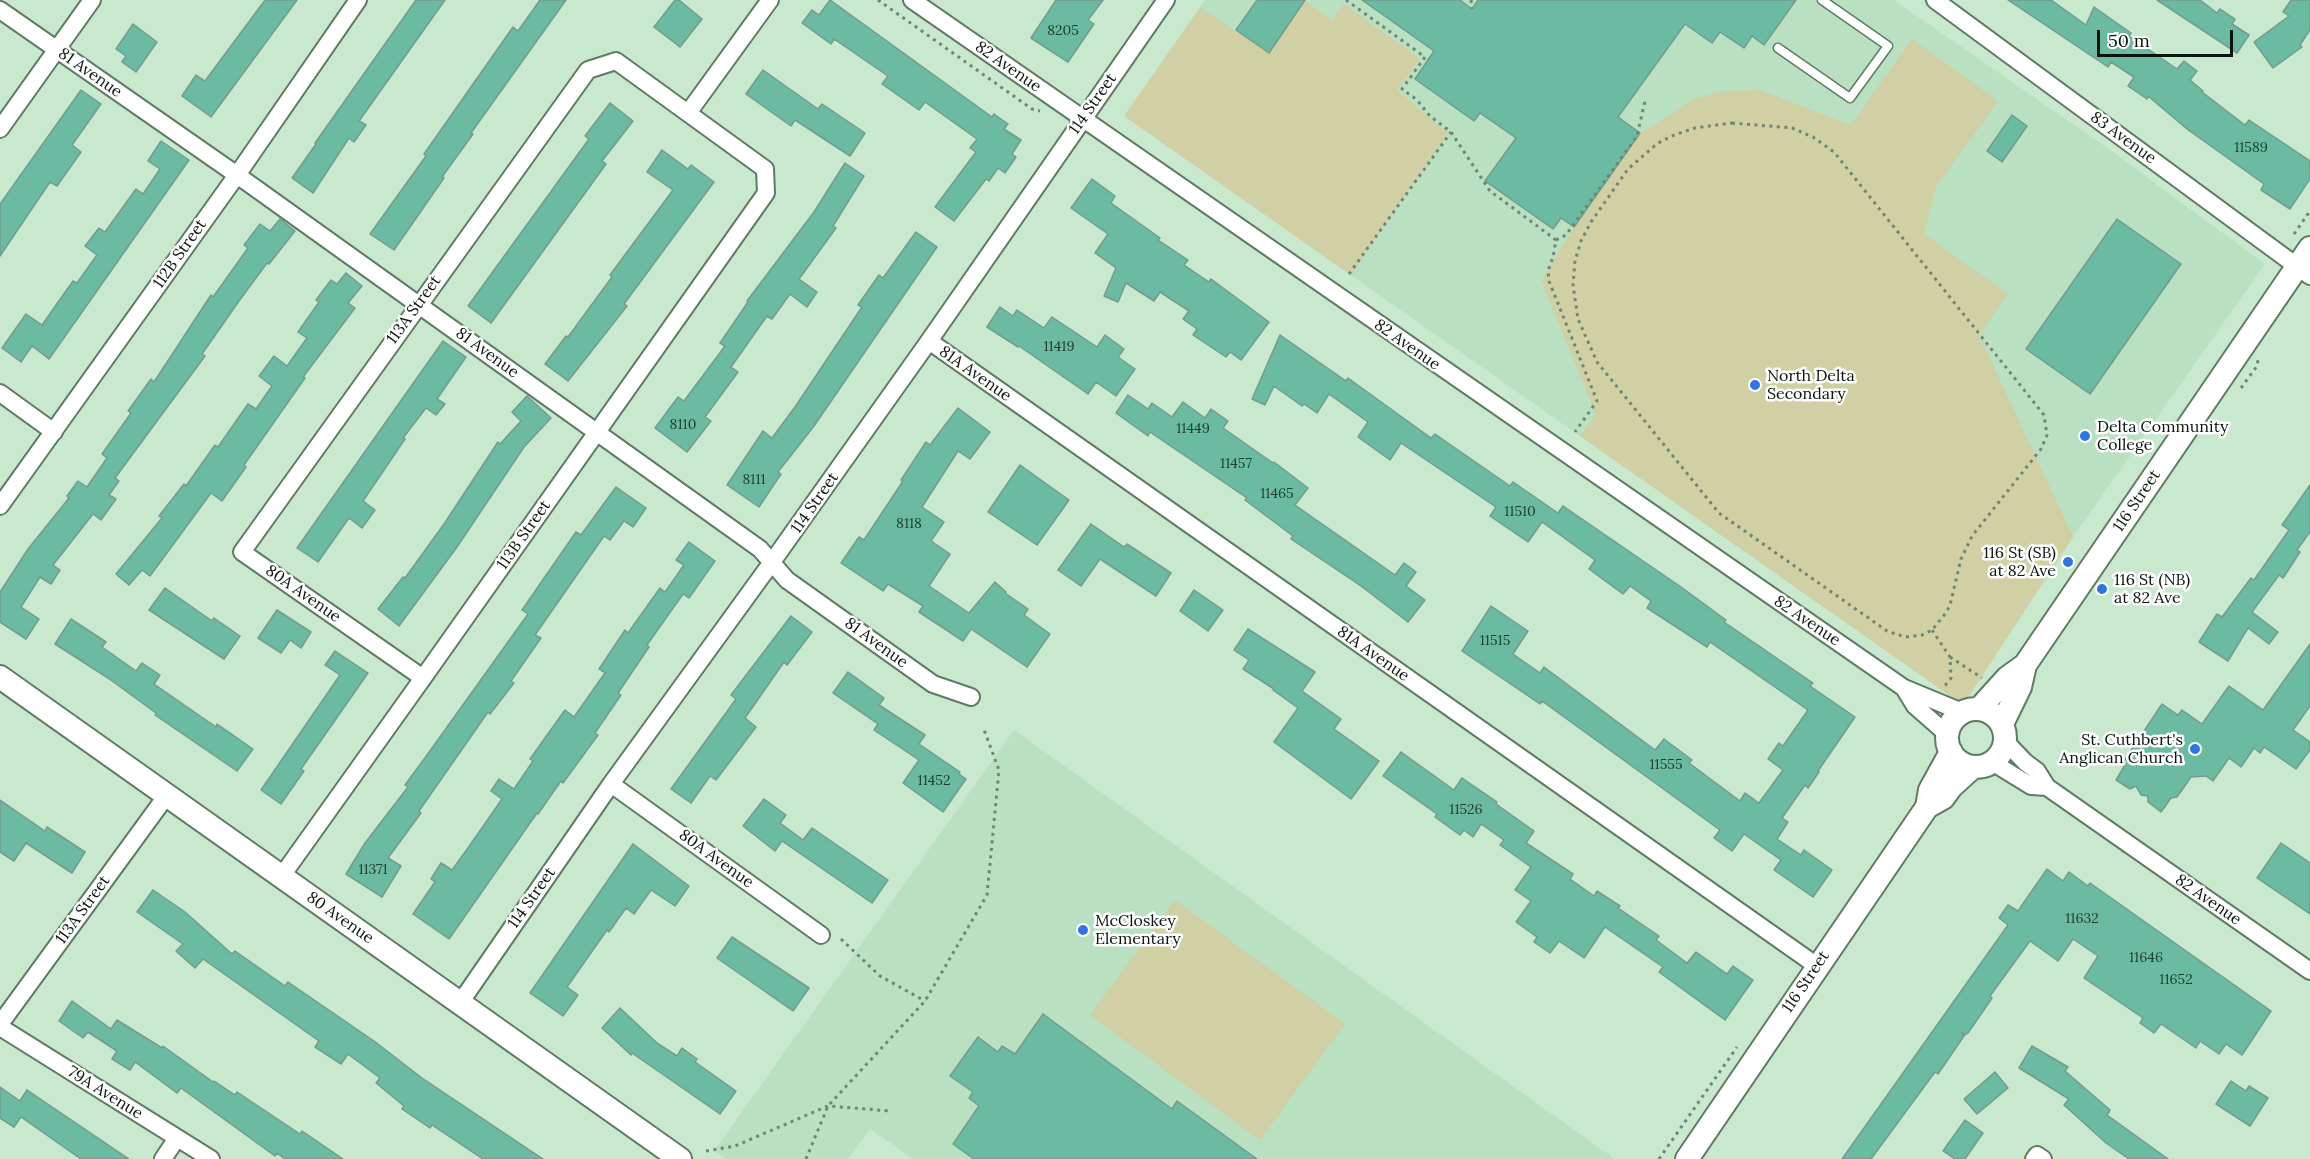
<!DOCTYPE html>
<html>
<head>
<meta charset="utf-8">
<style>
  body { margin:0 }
  #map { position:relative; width:2310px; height:1159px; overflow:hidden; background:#c9e9ce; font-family:Lora,serif }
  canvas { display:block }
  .scale { position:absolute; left:2097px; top:30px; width:136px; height:27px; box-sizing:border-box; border:3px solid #09150c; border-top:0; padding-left:8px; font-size:18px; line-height:21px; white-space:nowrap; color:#09150c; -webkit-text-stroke:4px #fff; paint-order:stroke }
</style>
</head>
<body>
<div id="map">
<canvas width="2310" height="1159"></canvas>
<div class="scale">50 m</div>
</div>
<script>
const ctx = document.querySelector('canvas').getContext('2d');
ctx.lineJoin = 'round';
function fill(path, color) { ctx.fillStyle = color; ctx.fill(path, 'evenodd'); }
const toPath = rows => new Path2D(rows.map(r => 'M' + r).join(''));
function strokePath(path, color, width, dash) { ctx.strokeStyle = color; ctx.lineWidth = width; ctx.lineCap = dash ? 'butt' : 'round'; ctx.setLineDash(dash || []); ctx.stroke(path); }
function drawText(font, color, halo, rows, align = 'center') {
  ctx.font = font + ' Lora,serif'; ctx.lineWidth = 5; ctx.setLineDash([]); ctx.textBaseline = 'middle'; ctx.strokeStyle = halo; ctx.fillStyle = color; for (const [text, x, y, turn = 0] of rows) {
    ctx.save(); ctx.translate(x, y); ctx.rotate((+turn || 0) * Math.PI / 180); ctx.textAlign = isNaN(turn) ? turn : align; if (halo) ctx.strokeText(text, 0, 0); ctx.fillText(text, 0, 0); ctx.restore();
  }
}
fill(toPath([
  [1205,0,1894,0,2113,152,2265,264,2073,537,1963,705,1124,116],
  [1014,730,1615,1159,913,1159,870,1129,848,1159,725,1159,714,1151]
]), '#b9e0c0');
fill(toPath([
  [1305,0,1332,21,1344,4,1420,59,1397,90,1448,133,1351,275,1124,116,1200,8,1269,53],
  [1912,39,1998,101,1936,187,1924,234,2008,294,1979,335,2073,537,1963,705,1580,436,1596,414,1541,281,1574,227,1640,133,1653,126,1691,100,1720,91,1760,90,1851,125],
  [1175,900,1345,1024,1260,1140,1090,1015]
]), '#d1d0a4');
const building = toPath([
  [265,0,297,0,211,117,182,96,196,75,205,81,265,0],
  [416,0,445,0,359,121,366,125,354,142,349,138,313,193,292,178,316,144,315,143,416,0],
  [540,0,566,0,471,133,473,134,442,177,444,178,394,250,370,234,426,156,424,154,513,27,518,31,540,0],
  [675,0,679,0,702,19,680,47,654,27,675,0],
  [830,0,992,117,994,114,1008,124,1004,129,1021,140,1012,154,1016,157,1005,173,998,168,989,181,986,179,954,221,935,207,976,152,970,148,977,139,925,102,919,110,882,84,888,76,834,39,831,44,802,23,812,10,819,15,830,0],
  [1056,0,1103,0,1088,20,1094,24,1068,62,1031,38,1056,0],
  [1257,0,1305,0,1269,53,1236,30,1257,0],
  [1362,0,1460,0,1472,9,1478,0,1796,0,1764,45,1752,36,1744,48,1720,32,1712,43,1685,24,1618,117,1640,133,1574,227,1561,218,1553,229,1485,181,1516,138,1480,113,1474,121,1415,79,1434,51,1362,0],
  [2008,0,2051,0,2086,25,2094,7,2131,33,2129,36,2177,69,2184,61,2197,71,2190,80,2203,91,2202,92,2245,125,2249,120,2310,161,2310,179,2290,209,2261,190,2264,184,2187,129,2148,96,2147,99,2128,86,2134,77,2111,62,2108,67,2008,0],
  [2157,0,2200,0,2217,13,2220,9,2235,19,2232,24,2249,35,2237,53,2157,0],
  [2291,0,2310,0,2310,30,2300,45,2302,47,2273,68,2254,42,2289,16,2283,12,2291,0],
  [133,24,157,42,136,72,122,62,126,56,116,49,133,24],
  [763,70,818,109,822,104,865,133,850,156,795,120,791,126,746,94,763,70],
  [81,90,101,104,72,145,81,152,57,186,50,182,0,256,0,204,81,90],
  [610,103,633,121,602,161,606,164,491,323,468,306,589,139,585,136,610,103],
  [2012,115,2027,126,2002,162,1987,151,2012,115],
  [161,141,189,160,49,359,32,346,21,362,2,348,26,314,42,325,73,281,77,283,97,255,85,246,99,228,105,232,136,189,143,194,160,169,148,161,161,141],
  [662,150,688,169,691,165,714,182,624,304,627,306,568,381,545,364,566,336,568,337,612,277,610,275,673,190,647,172,662,150],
  [845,163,864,176,833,226,836,228,799,279,817,292,807,307,790,294,772,319,767,316,731,367,738,372,705,417,711,421,687,452,655,428,678,397,684,401,725,346,720,343,748,302,747,301,814,212,845,163],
  [1092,179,1115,196,1111,203,1160,238,1158,240,1188,260,1184,265,1209,282,1211,279,1269,322,1241,360,1230,352,1226,357,1193,335,1197,329,1183,319,1189,311,1160,292,1154,301,1126,283,1118,302,1104,296,1116,268,1095,253,1108,234,1071,208,1092,179],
  [280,219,295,231,269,264,267,263,239,301,202,354,205,356,115,478,119,481,109,495,116,499,101,520,93,514,53,565,60,570,51,584,40,577,21,607,39,619,26,639,0,622,0,592,28,549,69,498,67,496,78,481,87,487,107,458,102,454,131,413,128,411,151,379,154,382,211,295,213,297,248,248,244,245,260,224,270,231,280,219],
  [2117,219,2181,264,2090,394,2026,349,2117,219],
  [916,232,937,247,814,426,778,472,781,474,759,507,727,485,763,431,772,438,795,407,862,307,858,305,879,275,883,278,916,232],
  [346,273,362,286,348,303,355,308,303,377,305,378,244,465,246,467,222,501,211,493,150,576,142,570,129,585,116,574,162,518,159,516,184,484,186,486,215,445,218,447,248,404,256,409,272,386,259,376,274,356,287,366,307,338,298,332,319,302,316,300,331,280,337,284,346,273],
  [1000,307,1013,316,1017,310,1044,328,1052,317,1097,347,1105,335,1124,349,1118,357,1135,369,1116,396,1096,382,1088,394,1019,346,1018,347,987,327,1000,307],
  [1280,335,1346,381,1348,378,1431,438,1435,434,1510,486,1513,482,1558,513,1563,506,1681,587,1726,620,1724,622,1813,683,1810,686,1855,717,1818,771,1819,772,1808,788,1805,785,1782,818,1788,822,1777,839,1801,855,1804,850,1832,870,1813,897,1774,870,1781,860,1744,834,1732,851,1714,838,1720,830,1542,701,1540,704,1462,651,1491,606,1528,631,1513,654,1540,673,1544,667,1655,750,1664,739,1692,760,1689,763,1740,801,1745,793,1759,803,1783,770,1768,759,1779,743,1783,746,1808,710,1710,642,1707,647,1647,608,1651,601,1630,586,1623,594,1589,569,1595,560,1542,522,1528,542,1490,516,1496,507,1401,443,1390,460,1358,437,1368,422,1329,394,1317,413,1304,404,1302,406,1274,386,1265,405,1252,399,1280,335],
  [443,341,466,357,437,399,445,404,436,415,426,408,403,438,405,439,363,501,375,510,362,528,349,518,318,562,297,548,443,341],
  [1128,395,1148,409,1152,403,1172,417,1183,402,1205,418,1211,409,1228,421,1223,428,1273,463,1274,462,1308,488,1295,505,1395,575,1404,563,1416,572,1406,586,1425,600,1408,622,1361,586,1291,539,1293,536,1245,500,1247,498,1150,432,1148,436,1116,413,1128,395],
  [527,396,551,418,524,447,457,547,399,626,378,609,403,577,405,578,444,524,498,442,500,444,521,421,512,412,527,396],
  [958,408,990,432,970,459,958,451,922,507,944,522,931,541,950,554,929,586,969,613,995,582,1006,592,1005,593,1028,609,1024,615,1050,634,1027,667,971,629,963,641,919,612,923,606,888,584,883,591,841,563,859,537,864,540,903,481,901,480,926,442,930,445,958,408],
  [1020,465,1069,500,1037,545,988,512,1020,465],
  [2310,485,2310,532,2297,550,2300,552,2283,578,2279,575,2252,612,2278,632,2269,644,2248,628,2228,661,2199,642,2217,614,2222,617,2251,578,2254,580,2289,530,2282,525,2310,485],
  [616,487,646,508,633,527,624,521,610,540,604,536,535,635,541,638,511,681,514,683,490,714,488,712,419,811,421,813,388,858,401,866,382,897,346,874,365,843,408,787,405,785,427,755,528,614,522,610,576,532,581,535,616,487],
  [1091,524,1124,547,1127,544,1171,573,1156,596,1100,559,1081,586,1058,570,1091,524],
  [689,542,715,561,689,598,683,594,647,645,649,647,618,693,621,695,595,733,598,735,563,783,561,781,538,814,537,813,449,939,413,914,435,882,431,879,441,863,452,870,468,848,502,799,491,791,499,779,514,789,533,761,530,759,565,710,574,717,605,673,599,669,625,630,628,633,660,588,665,592,684,565,676,560,689,542],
  [165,588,212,621,214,618,240,636,224,659,149,610,165,588],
  [1194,590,1223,610,1208,631,1180,611,1194,590],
  [277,610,311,632,301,648,290,640,281,653,258,638,277,610],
  [791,616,812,632,787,665,784,662,745,718,756,727,716,780,710,776,691,803,671,789,736,699,731,695,791,616],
  [71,619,106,642,102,647,136,671,142,663,160,675,154,684,216,727,217,724,253,749,237,771,155,715,156,713,108,678,55,644,71,619],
  [1248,629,1315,672,1302,691,1341,719,1334,729,1379,761,1351,799,1274,742,1298,708,1273,690,1274,689,1243,669,1249,660,1234,650,1248,629],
  [2310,644,2310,706,2293,730,2310,742,2310,750,2296,769,2264,747,2260,753,2254,748,2241,767,2229,758,2213,781,2206,776,2191,777,2177,797,2171,798,2161,812,2148,802,2148,796,2141,795,2136,786,2130,789,2116,780,2125,765,2124,761,2162,704,2178,715,2182,710,2202,724,2229,686,2263,710,2310,644],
  [335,651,368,673,301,769,304,771,281,804,261,790,340,675,325,665,335,651],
  [848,672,884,698,879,705,925,735,919,744,960,772,959,774,966,779,943,812,903,783,919,760,874,730,878,724,833,693,848,672],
  [1401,752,1454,790,1462,778,1497,802,1496,804,1534,831,1526,843,1573,874,1570,879,1594,896,1597,891,1620,906,1618,908,1659,936,1656,940,1687,963,1696,952,1727,974,1733,966,1753,980,1725,1020,1659,972,1663,967,1605,927,1584,958,1559,941,1550,953,1534,942,1537,937,1516,922,1531,901,1515,890,1531,867,1500,845,1504,840,1481,824,1473,837,1464,830,1460,835,1435,817,1437,814,1383,776,1401,752],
  [764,799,786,815,780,823,803,840,812,828,888,880,872,903,782,841,775,851,743,826,764,799],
  [0,800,45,831,47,827,85,852,72,873,26,843,14,861,0,852,0,800],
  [2281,843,2310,863,2310,914,2257,878,2281,843],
  [633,844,689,886,675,906,651,890,634,914,626,908,609,932,607,930,567,987,578,995,563,1016,530,993,633,844],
  [2047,869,2063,881,2069,872,2088,886,2090,883,2271,1011,2242,1055,2226,1044,2219,1054,2200,1041,2196,1048,2161,1024,2154,1033,2140,1023,2143,1018,2084,978,2098,956,2073,939,2058,961,2030,941,1990,996,1992,998,1968,1033,1965,1035,1961,1032,1964,1036,1938,1074,1935,1072,1871,1159,1842,1159,2008,925,1999,918,2008,905,2018,911,2047,869],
  [153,890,185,912,232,954,235,951,285,986,288,982,374,1041,422,1078,543,1159,483,1159,432,1125,430,1128,402,1109,404,1106,376,1083,380,1078,348,1054,341,1064,315,1047,319,1041,203,959,195,968,176,951,183,944,137,912,153,890],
  [732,937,809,988,793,1011,717,958,732,937],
  [72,1001,111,1029,117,1020,162,1048,163,1046,213,1082,214,1081,235,1095,237,1092,300,1134,302,1131,343,1159,285,1159,277,1153,275,1156,181,1088,177,1093,135,1062,130,1070,112,1059,117,1051,88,1032,83,1038,59,1021,72,1001],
  [620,1008,657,1043,677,1056,682,1048,697,1059,695,1062,736,1091,720,1114,632,1053,631,1055,602,1028,620,1008],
  [1043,1014,1172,1109,1177,1101,1257,1159,974,1159,953,1144,979,1106,969,1098,973,1092,950,1076,978,1037,998,1052,1002,1046,1015,1054,1043,1014],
  [2032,1046,2068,1067,2065,1071,2110,1110,2107,1115,2168,1159,2129,1159,2106,1143,2064,1105,2069,1099,2019,1068,2032,1046],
  [1995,1072,2008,1088,1977,1114,1964,1099,1995,1072],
  [2231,1081,2246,1091,2249,1086,2268,1098,2250,1126,2216,1104,2231,1081],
  [0,1087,20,1101,27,1090,129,1159,81,1159,21,1117,14,1127,0,1118,0,1087],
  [1965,1120,1983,1133,1965,1159,1955,1159,1943,1151,1965,1120]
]);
fill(building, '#6abba2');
strokePath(building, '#739c8e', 1.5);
const lane = toPath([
  [1778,48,1850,98,1888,46,1822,0]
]);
const street = toPath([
  [912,0,1904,688,1962,712],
  [1935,0,2310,276],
  [0,10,237,175,760,549,787,580,933,684,971,697],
  [688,113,770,0],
  [0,129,92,0],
  [929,341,1817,966],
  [0,393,54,432],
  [0,506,237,175,358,0],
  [1904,688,1915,706,1947,734],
  [2005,741,2025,762,2037,771,2047,787,2310,971],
  [1992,762,2031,786,2047,787],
  [611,784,821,935],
  [281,877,423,678,766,193,765,169,616,61,588,70,242,552,423,678],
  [460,1003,611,784,772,562,929,341,1166,0],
  [0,1024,167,795],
  [0,1027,211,1159],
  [163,1159,177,1138],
  [2034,1159,2037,1155,2043,1159]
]);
const secondary = toPath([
  [0,677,680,1159],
  [1979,709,2007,678,2025,665,2310,248],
  '1947 738a29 29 0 1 1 58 0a29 29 0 1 1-58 0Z',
  [2002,724,2020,687,2025,665],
  [1927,807,1943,798,1951,787,1973,767],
  [1687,1159,1927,807,1930,790,1951,752]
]);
strokePath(lane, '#5e7b63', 11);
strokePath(street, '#5e7b63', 20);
strokePath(secondary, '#5e7b63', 26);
strokePath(toPath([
  [878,0,1032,109,1040,111],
  [1346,0,1425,57,1402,89,1417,100,1430,116,1451,132,1490,191,1556,240,1553,257,1548,271,1549,281,1597,401,1575,432],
  [1471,0,1472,9],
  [1732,123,1792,128,1813,137,1834,152,2044,415,2047,435,2041,449,1972,536,1961,559,1950,605,1946,613,1932,630,1922,635,1905,637,1887,631,1719,513,1597,362,1578,319,1573,285,1575,261,1581,241,1591,222,1628,169,1658,143,1674,135,1695,128,1732,123],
  [2294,234,2310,211],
  [1556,240,1566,235,1637,136,1645,101],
  [1349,274,1451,132],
  [2241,388,2257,366,2258,360],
  [1932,630,1950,657,1951,678,1944,687],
  [1950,657,1982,678],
  [841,939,880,976,925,1001],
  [706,1151,735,1146,828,1106,891,1111],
  [806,1159,828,1106,925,1001,987,895,999,770,983,727],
  [1659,1159,1737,1047]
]), '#6f8673', 3, [3, 4.5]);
strokePath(lane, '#fff', 8);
strokePath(street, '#fff', 16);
strokePath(secondary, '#fff', 22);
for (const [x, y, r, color] of [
  [1755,385,6,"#2f76e3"],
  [2085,436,6,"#2f76e3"],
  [2068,562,6,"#2f76e3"],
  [2102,589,6,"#2f76e3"],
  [2195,749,6,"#2f76e3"],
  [1083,930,6,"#2f76e3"]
]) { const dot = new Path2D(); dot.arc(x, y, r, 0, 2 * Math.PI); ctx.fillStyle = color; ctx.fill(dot); strokePath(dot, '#fff', 2); }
drawText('14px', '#213e32', null, [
  ["8205",1063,31],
  ["11589",2251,148],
  ["11419",1059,347],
  ["8110",683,425],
  ["11449",1193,429],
  ["11457",1236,464],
  ["8111",754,480],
  ["11465",1277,494],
  ["11510",1520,512],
  ["8118",909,524],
  ["11515",1495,641],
  ["11555",1666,765],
  ["11452",934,781],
  ["11526",1466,810],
  ["11371",373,870],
  ["11632",2082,919],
  ["11646",2146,958],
  ["11652",2176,980]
]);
drawText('16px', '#09150c', '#fff', [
  ["82 Avenue",1008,67,35],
  ["81 Avenue",90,73,35],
  ["114 Street",1093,104,-55],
  ["83 Avenue",2123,138,36],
  ["112B Street",180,254,-55],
  ["113A Street",414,310,-54],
  ["82 Avenue",1407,345,35],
  ["81 Avenue",487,353,36],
  ["81A Avenue",975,374,35],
  ["116 Street",2137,501,-56],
  ["114 Street",815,503,-55],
  ["113B Street",524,535,-55],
  ["80A Avenue",303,594,35],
  ["82 Avenue",1807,621,34],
  ["81 Avenue",876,643,36],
  ["81A Avenue",1373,654,35],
  ["80A Avenue",716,859,36],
  ["114 Street",532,898,-55],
  ["82 Avenue",2208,900,35],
  ["113A Street",83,910,-54],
  ["80 Avenue",340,918,35],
  ["116 Street",1806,982,-56],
  ["79A Avenue",105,1093,32]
]);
drawText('16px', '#09150c', '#fff', [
  ["North Delta",1767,376],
  ["Secondary",1767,394],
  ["Delta Community",2097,427],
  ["College",2097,445],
  ["116 St (SB)",2056,553,"right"],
  ["at 82 Ave",2056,571,"right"],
  ["116 St (NB)",2114,580],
  ["at 82 Ave",2114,598],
  ["St. Cuthbert's",2183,740,"right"],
  ["Anglican Church",2183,758,"right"],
  ["McCloskey",1095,921],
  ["Elementary",1095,939]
], 'left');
</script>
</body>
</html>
